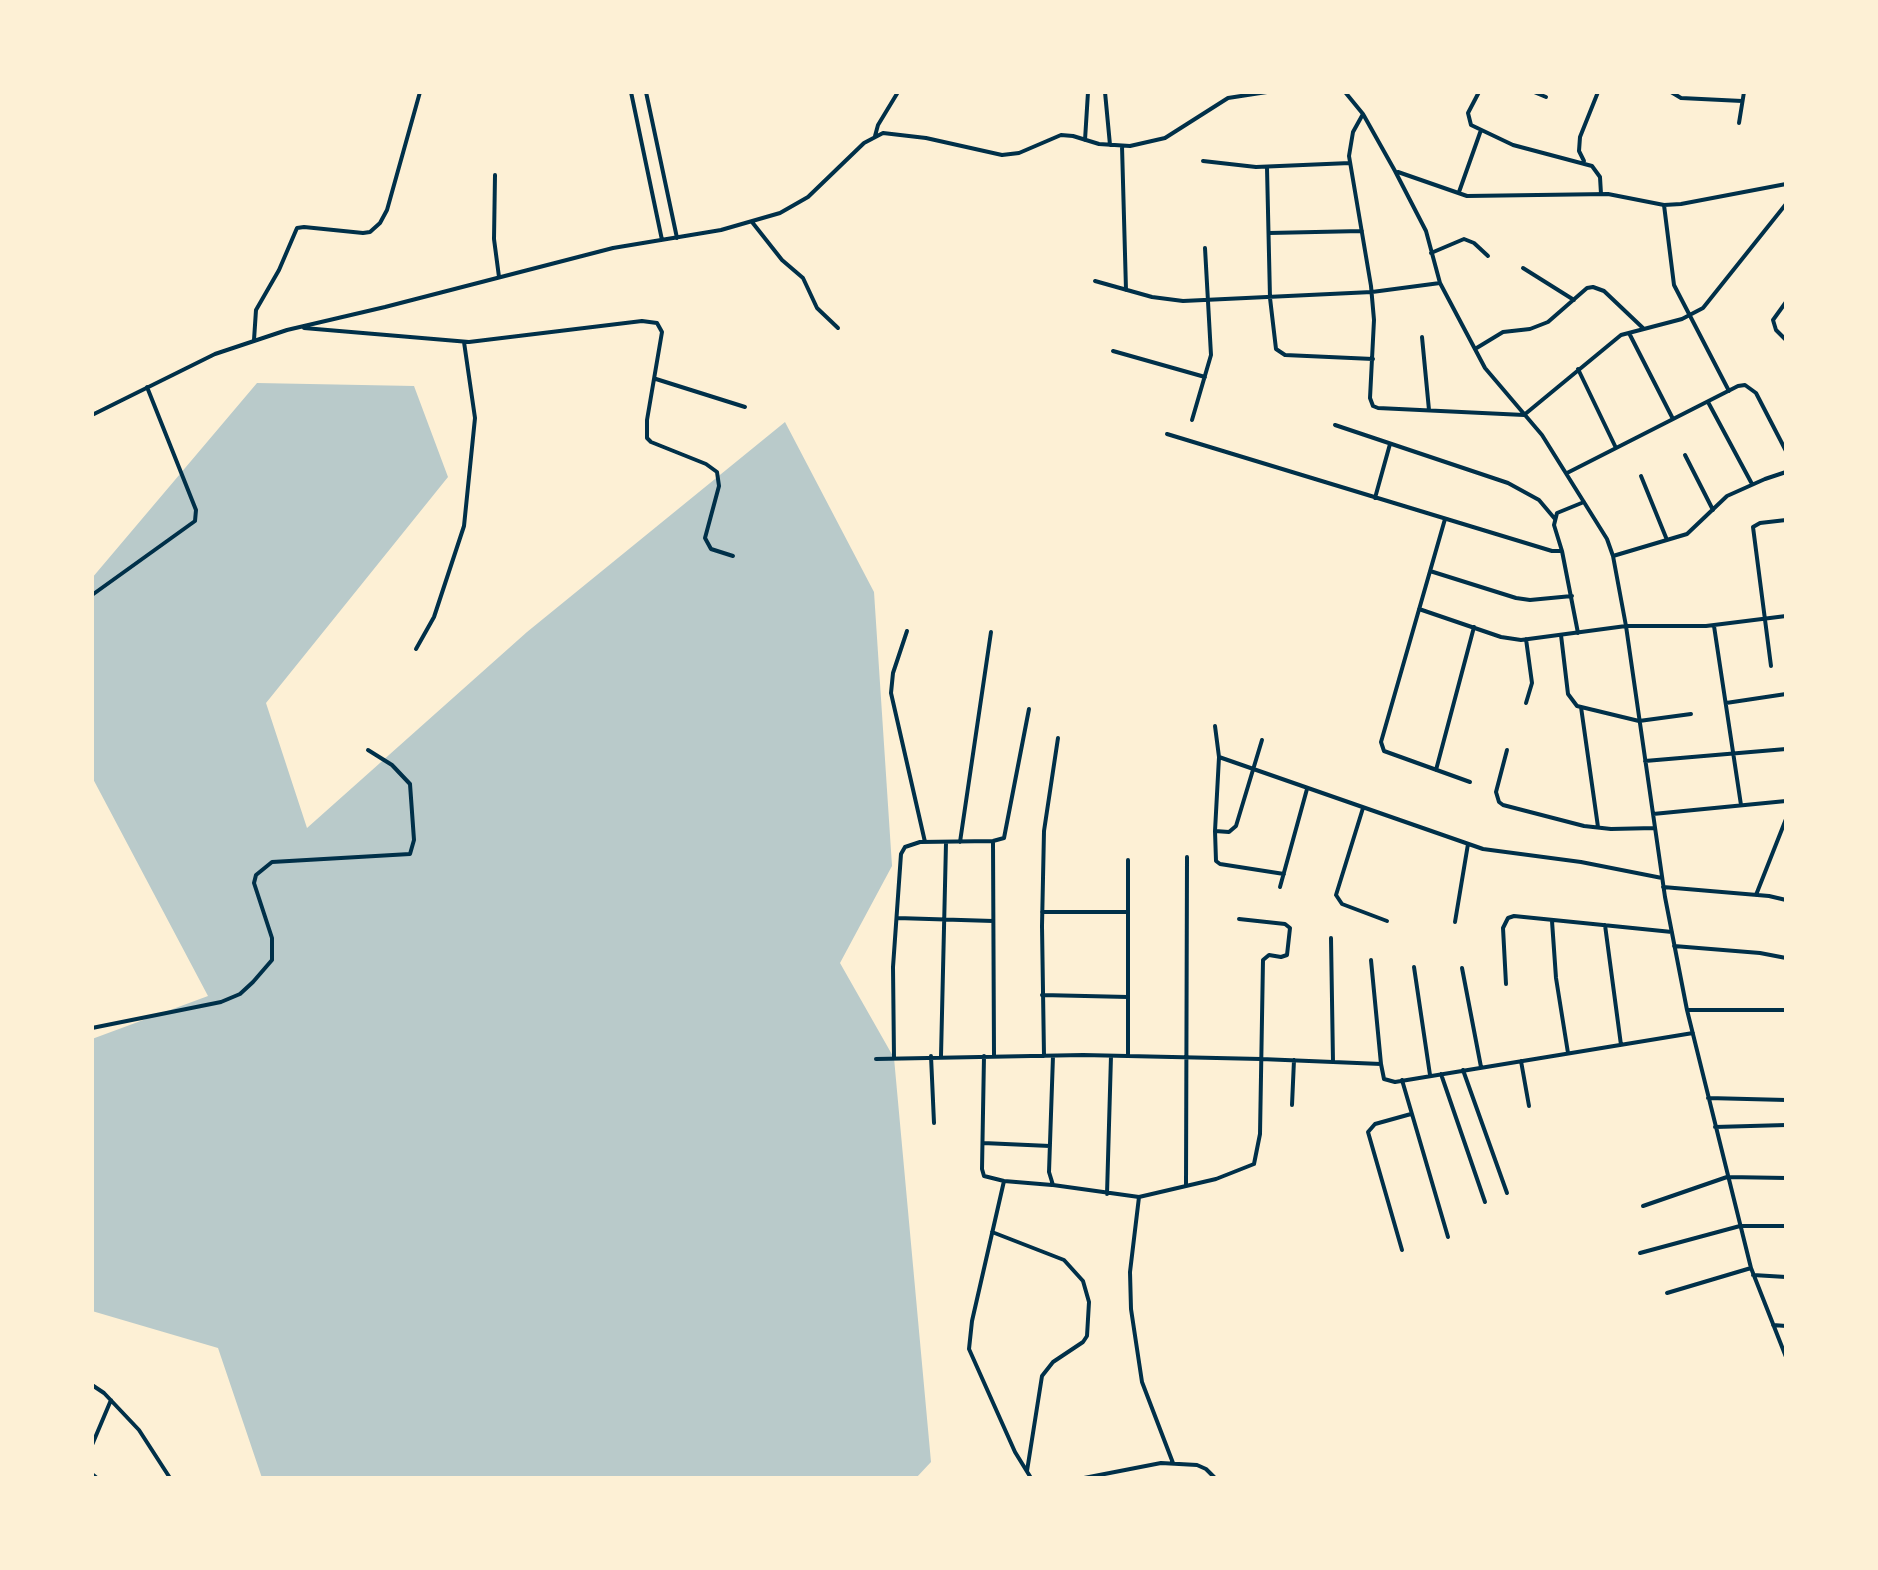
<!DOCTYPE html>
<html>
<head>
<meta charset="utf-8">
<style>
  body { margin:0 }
  #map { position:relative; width:1878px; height:1570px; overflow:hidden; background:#fdf0d5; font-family:"IBM Plex Serif",serif }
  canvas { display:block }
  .frame { position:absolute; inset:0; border:94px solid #fdf0d5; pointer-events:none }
</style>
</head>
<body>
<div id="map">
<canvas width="1878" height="1570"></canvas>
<div class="frame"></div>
</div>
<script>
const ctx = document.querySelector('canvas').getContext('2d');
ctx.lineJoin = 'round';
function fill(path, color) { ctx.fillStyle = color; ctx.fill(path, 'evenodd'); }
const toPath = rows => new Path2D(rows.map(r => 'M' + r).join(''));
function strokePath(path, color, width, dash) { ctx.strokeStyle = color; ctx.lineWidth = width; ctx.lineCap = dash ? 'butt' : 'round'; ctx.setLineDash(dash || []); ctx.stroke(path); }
fill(toPath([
  [257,383,414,386,448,477,266,703,307,828,527,632,785,422,874,592,892,866,840,963,894,1058,931,1462,916,1478,262,1478,218,1348,92,1311,92,1039,208,996,92,777,92,578]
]), '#b9caca');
strokePath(toPath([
  [631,92,662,240],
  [646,92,677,238],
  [1105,92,1110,145],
  [1345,92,1363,114,1395,171,1426,231,1440,283,1485,368,1542,435,1607,539,1613,556,1626,626,1665,897,1687,1010,1751,1268,1786,1357],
  [1479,92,1468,113,1471,125,1513,145,1592,166,1600,177,1601,194],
  [1534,92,1546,97],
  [1671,92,1681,98,1742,101],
  [1363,114,1353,132,1349,156,1371,286,1374,320,1370,398,1373,406,1378,408,1524,415,1621,335,1682,319,1703,308,1786,204],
  [1739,123,1744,92],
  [875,136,878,125,898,92],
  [1085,140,1088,92],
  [1122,146,1126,290],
  [1203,161,1256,167,1350,163],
  [1584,161,1579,151,1580,137,1598,92],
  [1267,168,1270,298,1276,349,1285,355,1373,359],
  [1398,172,1467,196,1608,194,1664,205,1681,204,1786,184],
  [495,175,494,239,499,277],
  [1459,192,1481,130],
  [1664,205,1674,285,1729,391],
  [752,222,782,260,803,278,817,308,838,328],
  [1269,233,1362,231],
  [1431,253,1464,239,1474,243,1488,256],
  [1523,268,1574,300],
  [1095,281,1152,297,1183,301,1372,292,1440,283],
  [1786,302,1773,320,1776,330,1786,340],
  [304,328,469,342,642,321,657,323,662,332,647,420,647,438,651,442,706,464,717,472,719,486,705,538,711,549,733,556],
  [1629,333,1673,419],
  [1422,337,1429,410],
  [254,340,256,310,279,270,297,228,304,227,363,233,370,232,380,223,387,210,420,92],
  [1475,349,1503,332,1530,329,1548,322,1587,288,1593,287,1604,291,1644,329],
  [1113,351,1205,377],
  [1578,369,1616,448],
  [656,379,745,407],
  [1708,402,1752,484],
  [92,415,215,354,287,330,385,307,613,248,721,230,780,213,808,197,864,143,883,133,926,138,1002,155,1019,153,1061,135,1073,136,1099,144,1130,146,1165,138,1228,98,1267,92],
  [1192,420,1211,355,1205,248],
  [1335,425,1508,483,1539,500,1555,519],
  [1167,434,1552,551,1562,551,1554,525,1557,513,1584,502],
  [1685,455,1713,510],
  [1567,473,1738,386,1745,385,1756,393,1786,451],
  [1641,476,1667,540],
  [1375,498,1390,444],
  [1445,519,1381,742,1384,751,1470,782],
  [1562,551,1578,633],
  [1613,556,1687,534,1727,496,1765,479,1786,472],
  [1430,571,1516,598,1530,600,1572,596],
  [92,595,195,521,196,510,147,387],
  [1419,609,1501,637,1521,640,1626,626,1706,626,1786,616],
  [1714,626,1741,805],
  [907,631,893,673,891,693,925,842],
  [1561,635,1568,694,1577,706,1639,721,1691,714],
  [416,649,434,617,464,526,475,418,464,342],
  [1771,666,1753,527,1760,523,1786,520],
  [1526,703,1532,683,1526,639],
  [1726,703,1786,694],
  [1581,707,1598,827],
  [1215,726,1219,757,1215,831,1216,861,1220,864,1284,874],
  [1507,750,1496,792,1499,802,1503,805,1584,826,1611,829,1655,828],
  [1219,757,1483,849,1581,862,1662,878],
  [1645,761,1786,749],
  [1436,770,1474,627],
  [1363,808,1336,895,1342,904,1387,921],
  [1653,814,1786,801],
  [1215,831,1229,832,1236,826,1262,740],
  [960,842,991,632],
  [993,842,994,1056],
  [1280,887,1307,789],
  [1663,887,1769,896,1786,900],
  [1756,895,1786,819],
  [1042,912,1128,912],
  [897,918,993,921],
  [1552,921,1556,978,1568,1053],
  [1455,922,1468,844],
  [1605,925,1621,1045],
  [1331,938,1333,1062],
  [1674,946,1760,953,1786,958],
  [1371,960,1381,1064],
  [1414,967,1430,1075],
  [1462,968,1481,1067],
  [1506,984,1503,928,1508,918,1514,916,1672,932],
  [1042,995,1128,997],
  [1687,1010,1786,1010],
  [92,1028,221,1002,240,994,253,982,272,960,272,938,254,883,256,875,272,862,410,854,414,840,410,784,392,765,368,750],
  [931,1056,934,1123],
  [941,1056,946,843],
  [984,1056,982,1169,984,1176,1004,1181,1052,1185],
  [1044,1056,1042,926,1044,831,1058,738],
  [1053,1056,1049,1172,1053,1185,1139,1197,1216,1179,1254,1164,1260,1134,1263,960,1269,955,1281,957,1287,955,1290,928,1285,924,1239,919],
  [1128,1056,1128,860],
  [894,1058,893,967,901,854,905,847,920,842,993,841,1004,838,1029,709],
  [876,1059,1083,1055,1261,1059,1381,1064,1384,1079,1395,1082,1693,1033],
  [1521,1061,1529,1106],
  [1463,1070,1507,1193],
  [1441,1074,1485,1202],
  [1402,1080,1448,1237],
  [1708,1098,1786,1100],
  [1292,1105,1294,1060],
  [1715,1127,1786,1125],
  [983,1143,1050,1146],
  [1004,1181,972,1321,969,1349,1015,1452,1031,1478],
  [1186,1185,1187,857],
  [1107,1194,1111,1056],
  [1139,1197,1130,1272,1131,1309,1142,1382,1173,1463],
  [1643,1206,1727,1177,1786,1178],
  [992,1232,1064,1260,1083,1281,1089,1302,1087,1336,1083,1342,1053,1362,1042,1376,1027,1471],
  [1402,1250,1368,1132,1375,1124,1411,1114],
  [1640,1253,1740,1226,1786,1226],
  [1753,1275,1786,1277],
  [1667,1293,1751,1268],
  [1773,1325,1786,1326],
  [92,1385,104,1393,139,1430,170,1478],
  [92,1445,111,1400],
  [92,1474,97,1478],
  [1084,1478,1161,1463,1197,1465,1206,1469,1215,1478]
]), '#003049', 4);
</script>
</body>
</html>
